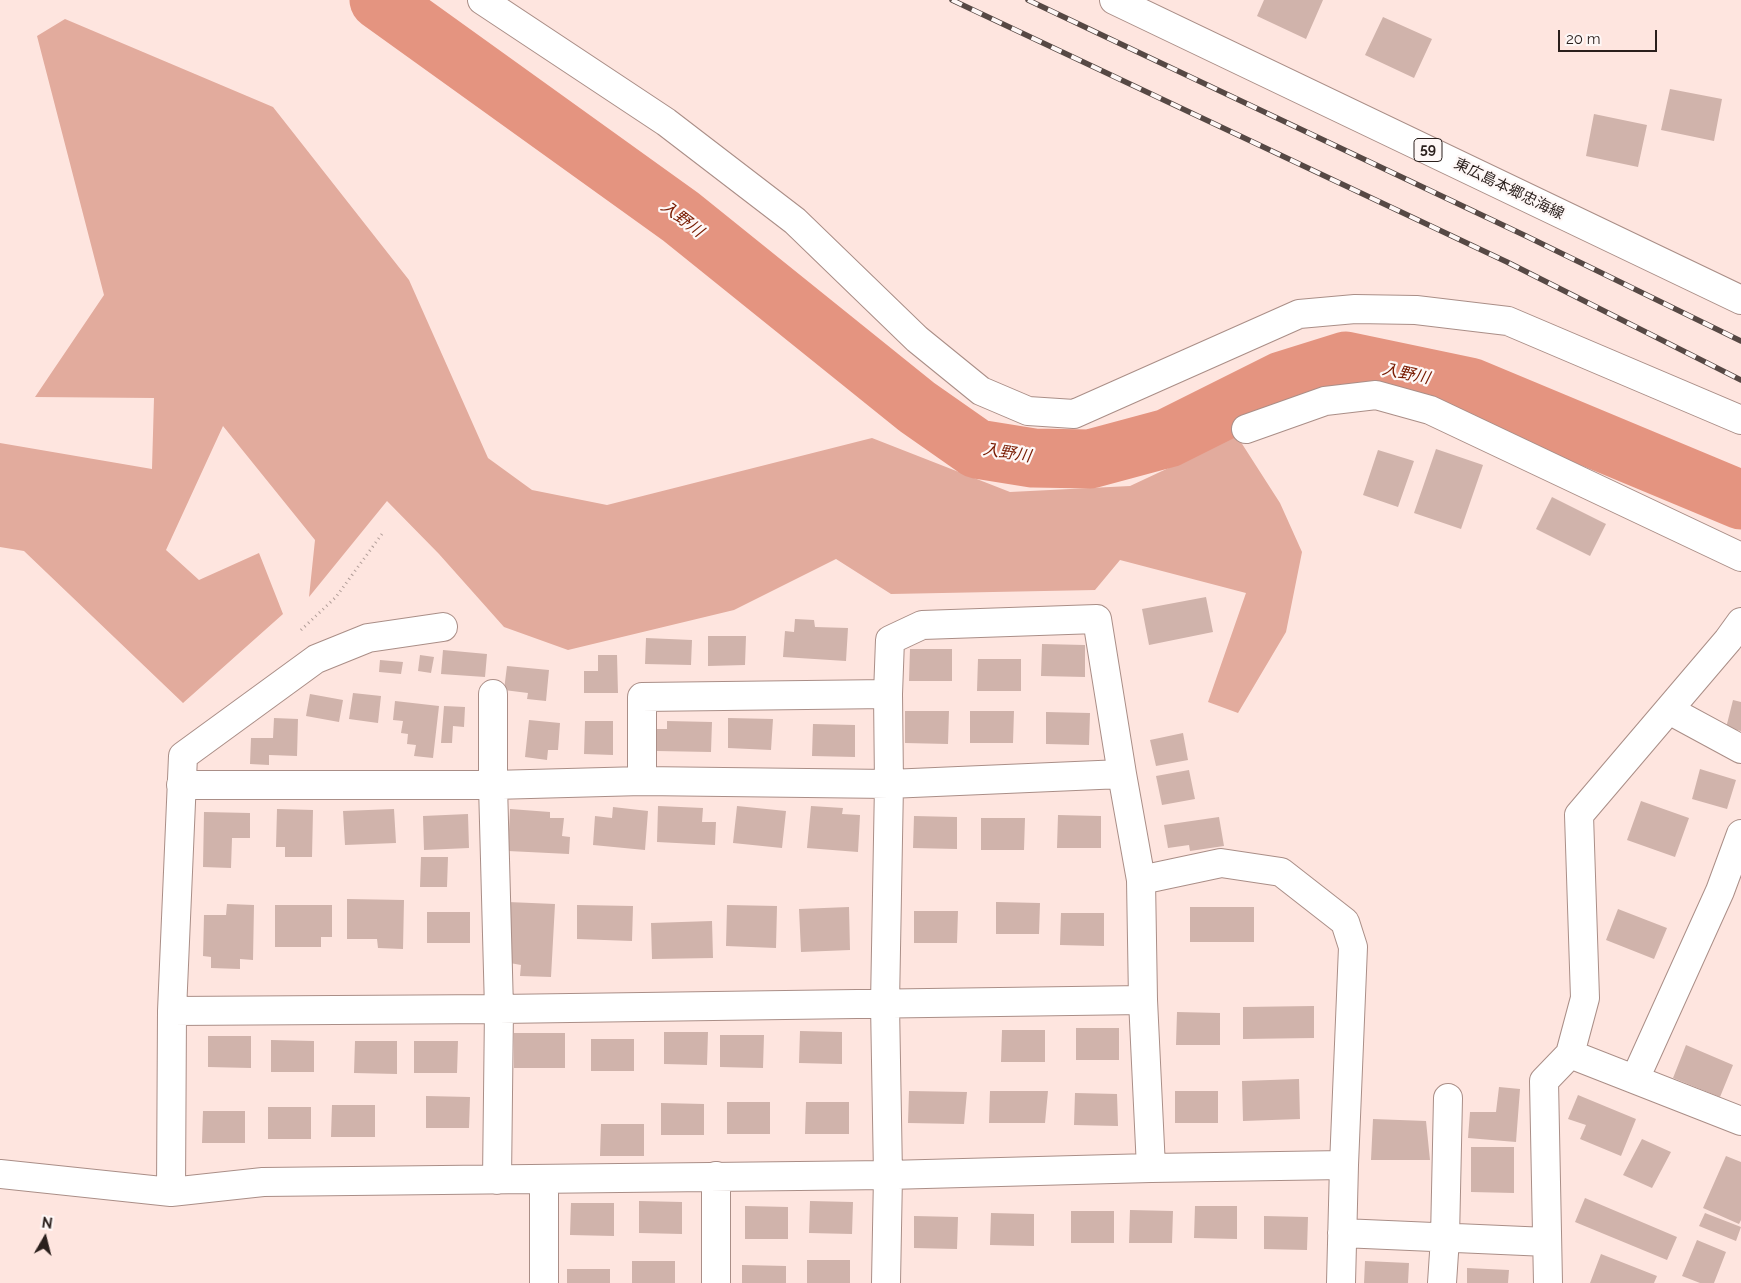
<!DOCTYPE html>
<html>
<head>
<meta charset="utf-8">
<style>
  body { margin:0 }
  #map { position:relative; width:1741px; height:1283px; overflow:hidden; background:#fee5df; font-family:Raleway,sans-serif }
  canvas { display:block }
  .north { position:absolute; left:20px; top:1213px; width:50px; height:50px; -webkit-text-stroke:4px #fef7f6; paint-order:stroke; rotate:8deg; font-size:14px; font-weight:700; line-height:20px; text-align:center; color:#2a1f1c }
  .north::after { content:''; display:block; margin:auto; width:18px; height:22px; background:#2a1f1c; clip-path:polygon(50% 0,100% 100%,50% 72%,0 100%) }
  .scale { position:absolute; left:1558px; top:30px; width:99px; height:22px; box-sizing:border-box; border:2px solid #2a1f1c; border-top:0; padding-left:6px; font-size:15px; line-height:18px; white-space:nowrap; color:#2a1f1c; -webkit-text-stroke:4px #fef7f6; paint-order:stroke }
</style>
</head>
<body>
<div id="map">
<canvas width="1741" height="1283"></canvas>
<div class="north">N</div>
<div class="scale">20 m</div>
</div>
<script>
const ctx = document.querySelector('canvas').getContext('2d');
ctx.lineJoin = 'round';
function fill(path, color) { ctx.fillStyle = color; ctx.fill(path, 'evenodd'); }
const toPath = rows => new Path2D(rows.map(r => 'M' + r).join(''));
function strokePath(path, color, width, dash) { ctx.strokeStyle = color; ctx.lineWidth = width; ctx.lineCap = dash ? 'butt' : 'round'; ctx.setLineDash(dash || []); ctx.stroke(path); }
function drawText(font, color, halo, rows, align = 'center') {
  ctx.font = font + ' Raleway,"Noto Sans JP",sans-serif'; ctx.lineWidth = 4.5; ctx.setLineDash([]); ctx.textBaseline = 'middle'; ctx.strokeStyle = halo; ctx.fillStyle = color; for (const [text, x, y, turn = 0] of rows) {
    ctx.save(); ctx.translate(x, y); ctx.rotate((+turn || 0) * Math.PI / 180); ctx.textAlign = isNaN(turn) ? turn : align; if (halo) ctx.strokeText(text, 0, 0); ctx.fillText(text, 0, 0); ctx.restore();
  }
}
fill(toPath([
  [65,19,273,107,409,280,488,458,532,490,607,505,872,438,1010,492,1130,486,1237,436,1280,503,1302,552,1286,632,1238,713,1208,702,1246,593,1120,560,1095,590,891,594,836,559,734,610,568,650,504,627,439,554,387,501,309,597,315,540,223,426,166,550,199,580,259,553,283,614,183,703,24,551,0,547,0,443,152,469,154,398,35,397,104,295,37,36]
]), '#e2ab9d');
strokePath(toPath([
  [379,0,681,217,917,407,977,449,1033,458,1090,459,1168,438,1282,381,1346,361,1470,387,1741,500]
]), '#e49480', 59);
fill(toPath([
  [1264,0,1323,0,1306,39,1257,16],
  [1383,17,1432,39,1414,78,1365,55],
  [1670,89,1722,99,1714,141,1661,130],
  [1594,114,1647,125,1638,167,1586,156],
  [1436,449,1483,465,1461,529,1414,513],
  [1378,450,1414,461,1398,507,1363,495],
  [1552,497,1606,524,1590,556,1536,529],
  [1206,597,1213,632,1149,645,1142,609],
  [795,619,814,620,815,627,848,628,846,661,783,657,785,631,794,632],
  [708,636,746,636,745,665,708,666],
  [646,638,692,640,691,665,645,664],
  [1042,644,1085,645,1085,677,1041,676],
  [910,649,952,649,952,681,909,681],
  [443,650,487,654,485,677,441,674],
  [420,655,434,657,431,673,418,671],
  [598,655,617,655,618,693,584,693,584,671,598,671],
  [978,659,1021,659,1021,691,977,691],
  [380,660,403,662,401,674,379,672],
  [507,666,549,670,546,701,527,699,528,693,504,690],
  [353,693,381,696,378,723,349,719],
  [310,694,343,700,339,722,306,716],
  [1733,700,1741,702,1741,731,1726,728],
  [395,701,439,706,433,758,414,756,416,745,407,744,408,734,401,733,403,721,393,720],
  [444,706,465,707,464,727,453,726,452,743,441,743],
  [905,711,949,711,948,744,905,743],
  [970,711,1014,711,1013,743,970,743],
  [1046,712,1090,713,1089,745,1046,744],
  [274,718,298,719,297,756,269,755,269,765,250,764,251,738,273,738],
  [728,718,773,719,771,750,728,748],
  [529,720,560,723,558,750,548,750,547,760,525,757],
  [585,721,613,721,613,755,584,754],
  [667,721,712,722,711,752,657,751,657,729,667,729],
  [813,724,855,725,855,757,812,756],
  [1183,733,1188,760,1156,766,1150,740],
  [1700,769,1736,780,1727,809,1692,799],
  [1189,770,1195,799,1162,805,1156,776],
  [1641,801,1689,818,1675,857,1627,840],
  [658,806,703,808,702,822,716,822,715,845,657,842],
  [737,806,786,811,782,848,733,843],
  [811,806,843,808,842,814,860,815,858,852,807,848],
  [613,807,648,811,645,850,593,845,595,816,612,818],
  [277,809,313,810,312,857,285,857,285,847,276,847],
  [394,809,396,843,345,845,343,811],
  [510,809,550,812,550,818,564,818,562,836,570,837,569,854,508,851],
  [204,812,250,813,250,838,232,838,231,868,203,867],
  [468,814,469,848,424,850,423,816],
  [1058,815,1101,816,1101,848,1057,848],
  [914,816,957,817,957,849,913,848],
  [1219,817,1224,846,1190,851,1189,845,1168,848,1164,825],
  [981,818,1025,818,1024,850,981,850],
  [421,857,448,857,447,887,420,887],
  [347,899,404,900,403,949,378,948,377,939,347,939],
  [508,902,555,904,551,977,520,976,521,965,510,963],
  [996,902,1040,903,1039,934,996,934],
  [227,904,254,905,253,960,240,959,240,969,211,968,211,957,203,956,204,915,226,915],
  [275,905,332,905,332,937,321,937,321,947,275,947],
  [577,905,633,906,632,941,577,939],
  [727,905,777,906,776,948,726,946],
  [849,907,850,950,801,952,799,909],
  [1190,907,1254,907,1254,942,1190,942],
  [1618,909,1667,928,1654,959,1606,940],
  [914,911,958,911,957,943,914,943],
  [427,912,470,912,470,943,427,943],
  [1061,913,1104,913,1104,946,1060,945],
  [712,921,713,958,652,959,651,923],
  [1314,1006,1314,1038,1243,1039,1243,1007],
  [1177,1012,1220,1013,1220,1045,1176,1045],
  [1076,1028,1119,1028,1119,1060,1076,1060],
  [1002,1030,1045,1030,1045,1062,1001,1062],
  [800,1031,842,1032,842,1064,799,1063],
  [664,1032,708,1032,707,1065,664,1064],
  [514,1033,565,1033,565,1068,514,1068],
  [720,1035,764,1035,763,1068,720,1067],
  [208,1036,251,1036,251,1068,208,1067],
  [591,1039,634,1039,634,1071,591,1071],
  [271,1040,314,1041,314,1072,271,1072],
  [355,1041,397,1041,397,1074,354,1073],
  [414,1041,458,1041,457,1073,414,1073],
  [1686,1045,1733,1065,1720,1097,1673,1078],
  [1299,1079,1300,1119,1243,1121,1242,1081],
  [1499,1087,1520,1089,1516,1142,1468,1138,1470,1112,1496,1112],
  [909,1091,967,1092,964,1124,908,1123],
  [990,1091,1048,1091,1045,1123,989,1123],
  [1175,1091,1218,1091,1218,1123,1175,1123],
  [1075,1093,1117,1094,1118,1126,1074,1125],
  [1578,1095,1636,1119,1621,1156,1580,1139,1586,1125,1568,1119],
  [426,1096,470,1097,469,1128,426,1128],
  [727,1102,770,1102,770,1134,727,1134],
  [806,1102,849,1102,849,1134,805,1134],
  [661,1103,704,1104,704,1135,661,1135],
  [332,1105,375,1105,375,1137,331,1137],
  [268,1107,311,1107,311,1139,268,1139],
  [203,1111,245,1111,245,1143,202,1143],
  [1373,1119,1426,1121,1430,1160,1371,1160],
  [601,1124,644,1124,644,1156,600,1156],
  [1642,1139,1671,1152,1652,1188,1623,1175],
  [1471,1147,1514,1147,1514,1193,1471,1192],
  [1726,1156,1741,1162,1741,1220,1739,1224,1703,1208],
  [1585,1198,1677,1237,1667,1260,1575,1222],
  [639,1201,682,1202,682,1234,639,1233],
  [810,1201,853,1202,852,1234,809,1233],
  [571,1203,614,1203,614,1236,570,1235],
  [745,1206,788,1207,788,1239,745,1239],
  [1195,1206,1237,1206,1237,1239,1194,1238],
  [1130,1210,1173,1211,1172,1243,1129,1243],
  [1071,1211,1114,1211,1114,1243,1071,1243],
  [991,1213,1034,1214,1034,1246,990,1245],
  [1705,1213,1741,1227,1736,1241,1699,1226],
  [914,1216,958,1217,957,1249,914,1248],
  [1264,1216,1308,1217,1307,1250,1264,1249],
  [1697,1240,1726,1252,1714,1283,1700,1283,1682,1276],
  [1601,1254,1657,1276,1654,1283,1590,1283],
  [807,1260,850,1260,850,1283,807,1283],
  [632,1261,675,1261,675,1283,632,1283],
  [1365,1261,1409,1263,1408,1283,1364,1283],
  [742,1265,786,1266,786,1283,742,1283],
  [1467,1268,1509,1270,1508,1283,1467,1283],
  [567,1269,610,1269,610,1283,567,1283]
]), '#d0b3ab');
const minor = toPath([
  [482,0,666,122,795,221,917,339,981,391,1028,411,1074,414,1299,314,1355,309,1416,310,1508,321,1741,420],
  [1246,429,1325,401,1376,395,1430,410,1741,557],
  [493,694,493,785,499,1009,497,1180],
  [1669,710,1741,749],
  [642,781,642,697,888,694],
  [181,785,493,785,642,781,889,784,1122,774],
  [1141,880,1221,863,1281,872,1345,922,1353,947,1344,1165,1341,1283],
  [172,1011,499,1009,1143,1000],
  [1570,1054,1741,1121],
  [1635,1079,1720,891,1741,834],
  [0,1174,171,1192,263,1182,888,1175,1151,1168,1344,1165],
  [544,1179,544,1283],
  [171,1192,172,1011,183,756,316,659,368,638,443,627],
  [1342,1233,1547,1242],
  [716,1283,716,1176],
  [886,1283,888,1175,885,1004,889,784,888,694,890,640,922,625,1097,619,1122,774,1141,880,1143,1000,1151,1168],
  [1442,1283,1445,1238,1448,1098],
  [1548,1283,1544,1081,1570,1054,1585,998,1579,815,1728,640,1741,622]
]);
const major = toPath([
  [1114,0,1741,300]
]);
strokePath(minor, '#aa8e87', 30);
strokePath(major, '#aa8e87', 30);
strokePath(toPath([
  [301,630,336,597,382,534]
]), '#b29e99', 3, [1, 4]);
strokePath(minor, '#fff', 28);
strokePath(major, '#fff', 28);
const rail = toPath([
  [952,0,1507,262,1741,380],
  [1028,0,1526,236,1741,341]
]);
strokePath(rail, '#564844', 5.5);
strokePath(rail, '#fef7f6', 4, [11]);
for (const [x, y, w] of [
  [1428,150,28]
]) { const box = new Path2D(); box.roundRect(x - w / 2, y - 11.5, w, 23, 4); ctx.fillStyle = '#fef7f6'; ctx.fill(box); strokePath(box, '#2a1f1c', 1); }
drawText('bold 14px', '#2a1f1c', null, [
  ["59",1428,150]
]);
drawText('15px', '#2a1f1c', '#fef7f6', [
  ["東広島本郷忠海線",1509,189,26]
]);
drawText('italic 16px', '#781a01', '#fef7f6', [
  ["入野川",682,219,37],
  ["入野川",1406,374,12],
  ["入野川",1007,453,9]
]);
</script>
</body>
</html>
